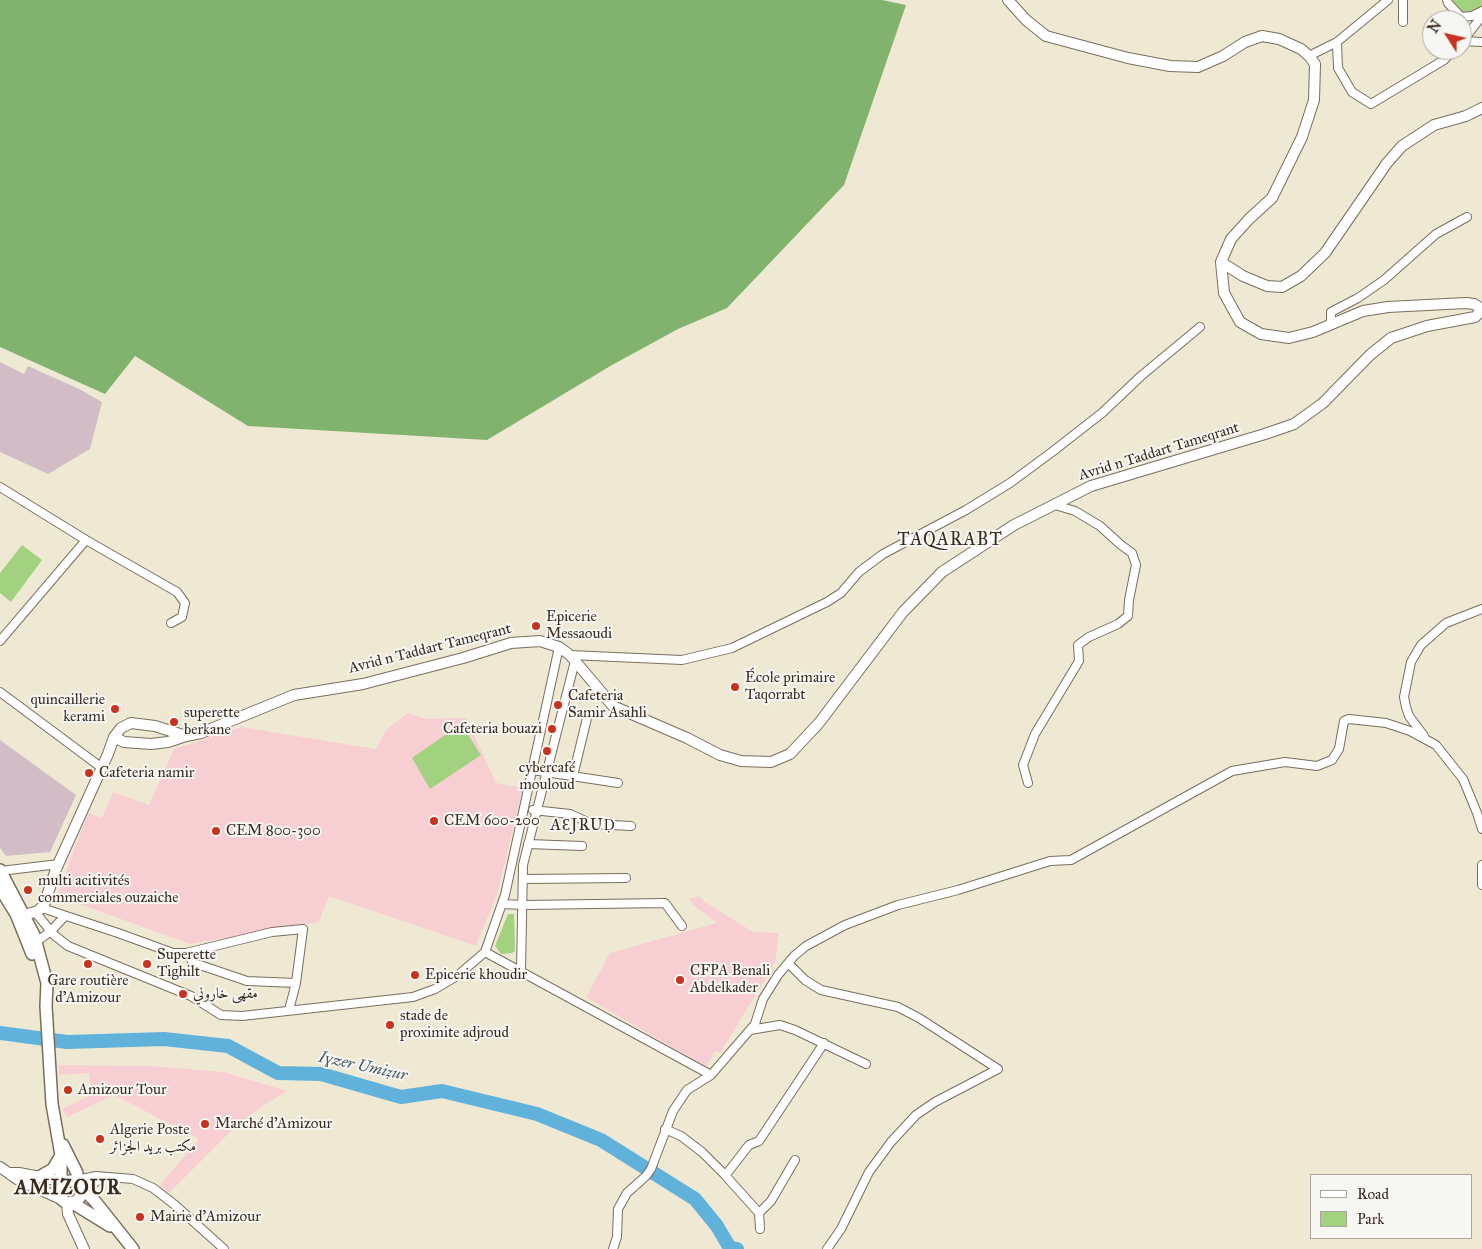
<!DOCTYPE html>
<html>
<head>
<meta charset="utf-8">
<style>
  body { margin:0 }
  #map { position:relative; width:1482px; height:1249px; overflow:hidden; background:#efe9d4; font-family:"IM FELL Great Primer",serif }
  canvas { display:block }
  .legend { position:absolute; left:1310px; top:1174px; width:162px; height:65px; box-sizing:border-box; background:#f6f6f2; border:1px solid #aba49d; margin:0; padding:6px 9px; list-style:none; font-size:15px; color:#3b2a1e }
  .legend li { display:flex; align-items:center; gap:10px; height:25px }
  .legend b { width:25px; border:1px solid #aba49d }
  .north { position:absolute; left:1422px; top:10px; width:50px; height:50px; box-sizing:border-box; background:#f6f6f2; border:1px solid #aba49d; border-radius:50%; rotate:305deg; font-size:14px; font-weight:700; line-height:20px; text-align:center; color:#3b2a1e }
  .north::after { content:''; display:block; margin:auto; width:18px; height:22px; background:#c8321e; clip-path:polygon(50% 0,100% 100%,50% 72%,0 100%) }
</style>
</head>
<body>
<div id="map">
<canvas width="1482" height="1249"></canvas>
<ul class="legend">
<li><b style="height:6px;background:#fff"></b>Road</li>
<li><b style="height:14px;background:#a2d17f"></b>Park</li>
</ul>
<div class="north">N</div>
</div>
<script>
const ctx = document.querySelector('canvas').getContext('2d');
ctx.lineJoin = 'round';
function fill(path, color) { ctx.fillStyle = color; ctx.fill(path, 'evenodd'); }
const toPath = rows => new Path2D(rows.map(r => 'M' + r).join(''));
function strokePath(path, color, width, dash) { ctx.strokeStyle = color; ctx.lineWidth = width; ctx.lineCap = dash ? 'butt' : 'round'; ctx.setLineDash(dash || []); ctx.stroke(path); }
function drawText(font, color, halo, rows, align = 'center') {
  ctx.font = font + ' "IM FELL Great Primer",Amiri,serif'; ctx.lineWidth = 4; ctx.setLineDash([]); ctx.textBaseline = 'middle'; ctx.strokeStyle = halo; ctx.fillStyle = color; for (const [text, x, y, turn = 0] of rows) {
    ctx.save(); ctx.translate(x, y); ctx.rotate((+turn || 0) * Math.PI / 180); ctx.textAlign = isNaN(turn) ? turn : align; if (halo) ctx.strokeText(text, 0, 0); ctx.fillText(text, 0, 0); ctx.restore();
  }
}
fill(toPath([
  [408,713,427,719,466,718,496,783,523,788,497,894,476,946,329,896,319,922,190,944,57,896,88,813,102,818,113,792,149,805,174,749,241,727,376,749,386,730],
  [699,896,704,901,753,932,779,933,775,963,720,1053,715,1051,706,1067,586,997,610,953,717,923,692,904,689,899],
  [59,1065,149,1066,224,1072,287,1091,261,1107,232,1130,169,1193,160,1185,199,1139,114,1095,67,1117,62,1109,91,1095,89,1073,59,1075]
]), '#f7cfd3');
fill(toPath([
  [0,362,24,374,28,366,79,389,102,402,90,449,48,474,0,452],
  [0,740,76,795,50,852,6,856,0,848]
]), '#d2bdc7');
fill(toPath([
  [1452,0,1482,0,1482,6,1471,12,1463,12],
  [22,545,42,560,11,602,0,593,0,573],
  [461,724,481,755,430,789,412,758],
  [508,914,514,914,515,951,512,953,501,954,495,946]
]), '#a2d17f');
fill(toPath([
  [0,0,882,0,906,5,844,185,727,308,678,329,612,365,487,440,248,426,135,356,105,394,0,347]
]), '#81b36e');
strokePath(toPath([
  [0,1033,67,1042,164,1039,228,1046,278,1073,321,1074,401,1097,442,1091,537,1114,601,1140,695,1199,717,1226,730,1248,737,1249]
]), '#61b2db', 14);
const street = toPath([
  [1447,0,1448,3,1461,17,1472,16,1482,11],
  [1403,22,1403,0],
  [1463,41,1482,42],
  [1337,42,1338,68,1352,92,1371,104,1444,60,1454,50],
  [1462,42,1482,16],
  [1309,56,1337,42,1388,0],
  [1331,324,1331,312,1358,298,1384,280,1436,234,1467,217],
  [0,487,86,540,177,592,185,603,182,617,171,623],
  [0,641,86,540],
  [570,655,682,660,732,648,827,602,841,593,859,572,883,554,966,510,1010,483,1052,452,1102,413,1141,376,1200,327],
  [0,692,102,768],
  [1424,736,1409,716,1406,707,1404,697,1411,662,1421,645,1446,623,1482,609],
  [532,770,618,783],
  [573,776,588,714],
  [1028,783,1023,765,1035,734,1079,661,1078,645,1089,637,1118,624,1128,616,1129,600,1136,565,1132,553,1121,545,1100,526,1075,511,1055,505],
  [533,810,570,814,592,824,631,826],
  [528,844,582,846],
  [1482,865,1482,885],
  [0,871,59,864],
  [523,879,626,878],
  [502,904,523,905,665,903,682,926],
  [42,908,118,933,173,953,186,953,272,932,303,929,296,983,289,1010],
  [35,912,54,935,68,946,191,996,221,1015,242,1016,413,997,435,989,457,976,485,952],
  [36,942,51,931,65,916],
  [485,952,505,895,559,647],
  [485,952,711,1075],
  [186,953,194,963,247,981,296,983],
  [788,963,805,980,821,990,898,1007,919,1018,998,1069,935,1102,916,1115,891,1142,869,1172,841,1229,827,1249],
  [521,971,523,865,575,661],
  [750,1030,780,1025,795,1030,866,1064],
  [665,1129,681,1136,702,1152,724,1174,759,1213,760,1229],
  [724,1174,728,1172,749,1145,759,1141,824,1043],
  [71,1181,96,1176,133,1179,153,1188,175,1205,224,1249],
  [80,1193,103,1177],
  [759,1213,771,1201,795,1160],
  [613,1249,617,1237,618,1209,627,1193,646,1176,651,1169,673,1111,687,1090,711,1075,755,1024,763,999,778,975,794,956,806,946,845,925,898,905,958,890,1050,861,1071,860,1232,771,1285,762,1317,766,1332,760,1339,749,1344,721,1349,719,1386,723,1410,731,1436,745,1463,779,1477,813,1482,829]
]);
const secondary = toPath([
  [1008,0,1026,20,1046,36,1128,58,1170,66,1198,67,1223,56,1245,42,1262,36,1279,39,1301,49,1309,56,1315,64,1314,100,1302,137,1272,198,1249,219,1231,239,1221,262,1224,293,1240,322,1261,334,1289,338,1313,332,1363,311,1388,307,1466,303,1474,304,1482,309],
  [1221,262,1243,276,1267,286,1282,287,1301,276,1325,253,1387,163,1402,146,1434,125,1466,116,1482,108],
  [114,737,124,742,151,744,168,742,186,736,201,733,294,695,363,684,463,658,511,643,540,641,559,647,570,655,613,706,687,738,720,755,741,761,771,762,790,754,819,723,903,612,942,572,1014,525,1091,486,1265,434,1294,424,1323,403,1370,355,1391,338,1427,326,1475,317,1482,310],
  [18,917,38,911,44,905,56,869,108,754,114,737,121,728,131,723,155,726,186,736],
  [0,1167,17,1179,63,1200],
  [10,1173,19,1173,66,1182],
  [67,1202,68,1214,84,1249]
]);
const primary = toPath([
  [0,870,34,935,47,983,46,1006,52,1104,61,1155,61,1185],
  [0,888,16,914,32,954],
  [63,1145,77,1173,78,1185],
  [39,1177,53,1169,60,1157],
  '59 1192a11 11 0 1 1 22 0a11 11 0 1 1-22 0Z',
  [79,1186,94,1200,133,1249],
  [71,1202,110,1226]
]);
strokePath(street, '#7a6d5e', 10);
strokePath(secondary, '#7a6d5e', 12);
strokePath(primary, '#7a6d5e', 14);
strokePath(street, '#fff', 8);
strokePath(secondary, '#fff', 10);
strokePath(primary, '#fff', 11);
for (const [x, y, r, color] of [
  [536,626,5,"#c8321e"],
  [735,687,5,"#c8321e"],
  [558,705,5,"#c8321e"],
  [115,709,5,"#c8321e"],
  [174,722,5,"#c8321e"],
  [552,729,5,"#c8321e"],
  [547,751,5,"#c8321e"],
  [89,773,5,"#c8321e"],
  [434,821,5,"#c8321e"],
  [216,831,5,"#c8321e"],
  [28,890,5,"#c8321e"],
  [88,964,5,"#c8321e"],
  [147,964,5,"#c8321e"],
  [415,975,5,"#c8321e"],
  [680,980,5,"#c8321e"],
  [183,994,5,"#c8321e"],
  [390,1025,5,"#c8321e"],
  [68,1090,5,"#c8321e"],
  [205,1124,5,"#c8321e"],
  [100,1139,5,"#c8321e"],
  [140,1217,5,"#c8321e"]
]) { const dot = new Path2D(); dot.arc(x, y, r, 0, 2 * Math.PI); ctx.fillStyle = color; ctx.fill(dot); strokePath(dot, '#f6f6f2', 2); }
drawText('15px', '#3b2a1e', '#f6f6f2', [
  ["Avrid n Taddart Tameqrant",1159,452,-17],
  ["Avrid n Taddart Tameqrant",430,649,-14]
]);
drawText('15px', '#3b2a1e', '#f6f6f2', [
  ["Epicerie",546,617],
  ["Messaoudi",546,634],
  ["École primaire",745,678],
  ["Taqorrabt",745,695],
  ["Cafeteria",568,696],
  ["Samir Asahli",568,713],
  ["quincaillerie",105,700,"right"],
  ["kerami",105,717,"right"],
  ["superette",184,713],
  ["berkane",184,730],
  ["Cafeteria bouazi",542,729,"right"],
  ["cybercafé",547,768,"center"],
  ["mouloud",547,785,"center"],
  ["Cafeteria namir",99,773],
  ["CEM 600-200",444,821],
  ["CEM 800-300",226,831],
  ["multi acitivités",38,881],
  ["commerciales ouzaiche",38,898],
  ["Superette",157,955],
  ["Tighilt",157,972],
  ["CFPA Benali",690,971],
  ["Abdelkader",690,988],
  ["Epicerie khoudir",425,975],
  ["Gare routière",88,981,"center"],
  ["d'Amizour",88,998,"center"],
  ["مقهى خاروني",193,994],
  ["stade de",400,1016],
  ["proximite adjroud",400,1033],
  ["Amizour Tour",78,1090],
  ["Marché d'Amizour",215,1124],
  ["Algerie Poste",110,1130],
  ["مكتب بريد الجزائر",110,1147],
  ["Mairie d'Amizour",150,1217]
], 'left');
ctx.letterSpacing = '1px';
drawText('16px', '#3b2a1e', '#f6f6f2', [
  ["AƐJRUḌ",583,826]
]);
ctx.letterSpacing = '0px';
drawText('italic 16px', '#485a60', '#f6f6f2', [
  ["Iɣzer Umiẓur",363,1067,12]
]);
ctx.letterSpacing = '1px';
drawText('18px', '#3b2a1e', '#f6f6f2', [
  ["TAQARABT",950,541]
]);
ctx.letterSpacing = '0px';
ctx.letterSpacing = '1px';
drawText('bold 20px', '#3b2a1e', '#f6f6f2', [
  ["AMIZOUR",68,1189]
]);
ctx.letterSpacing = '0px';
</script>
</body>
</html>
